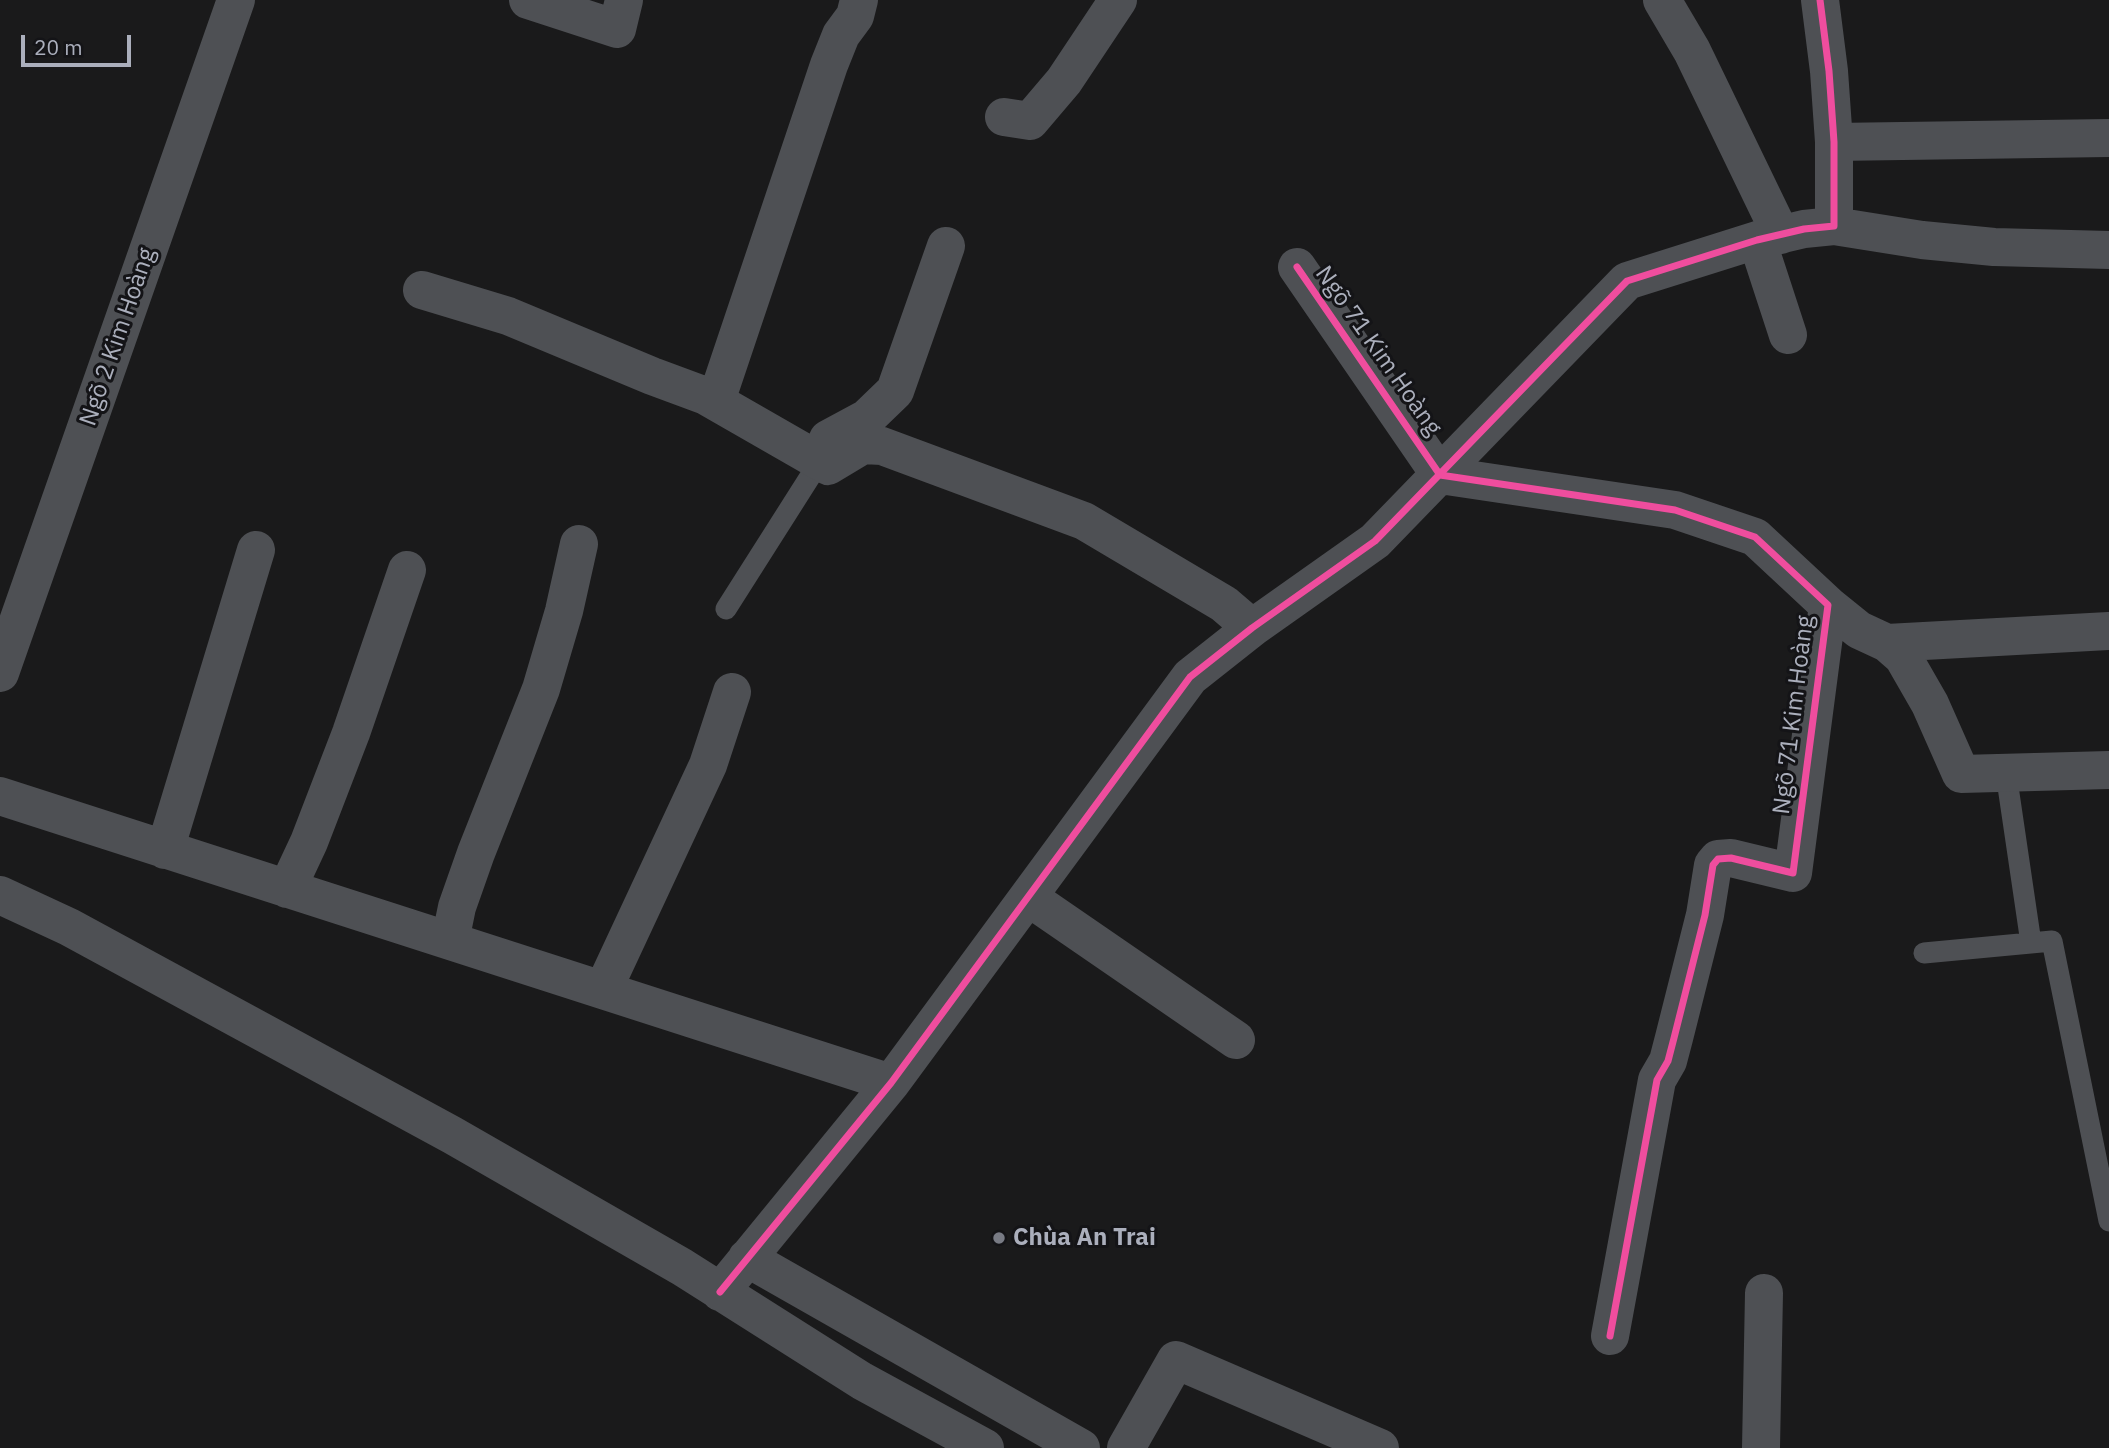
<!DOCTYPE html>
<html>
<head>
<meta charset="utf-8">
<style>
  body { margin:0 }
  #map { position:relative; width:2109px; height:1448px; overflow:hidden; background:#1a1a1b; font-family:"IBM Plex Sans",sans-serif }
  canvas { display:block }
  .scale { position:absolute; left:21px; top:35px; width:110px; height:32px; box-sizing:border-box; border:4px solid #abafbc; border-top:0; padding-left:9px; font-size:21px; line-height:24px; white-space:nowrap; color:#abafbc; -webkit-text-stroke:5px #141417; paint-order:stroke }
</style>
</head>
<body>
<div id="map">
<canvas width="2109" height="1448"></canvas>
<div class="scale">20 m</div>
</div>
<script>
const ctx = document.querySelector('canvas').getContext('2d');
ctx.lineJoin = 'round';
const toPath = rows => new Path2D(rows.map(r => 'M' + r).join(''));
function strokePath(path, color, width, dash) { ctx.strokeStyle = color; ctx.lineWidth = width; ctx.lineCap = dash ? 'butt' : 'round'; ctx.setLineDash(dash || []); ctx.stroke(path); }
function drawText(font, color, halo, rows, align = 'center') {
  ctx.font = font + ' "IBM Plex Sans",sans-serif'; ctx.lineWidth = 6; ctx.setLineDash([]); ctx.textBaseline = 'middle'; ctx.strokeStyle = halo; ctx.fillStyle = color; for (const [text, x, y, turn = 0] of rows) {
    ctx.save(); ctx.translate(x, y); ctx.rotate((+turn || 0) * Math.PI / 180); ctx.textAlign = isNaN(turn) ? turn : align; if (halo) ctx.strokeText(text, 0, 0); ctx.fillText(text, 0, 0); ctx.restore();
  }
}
strokePath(toPath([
  [726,609,820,461],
  [2006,773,2031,943],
  [1924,953,2052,941,2109,1221]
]), '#4e5054', 21);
strokePath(toPath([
  [528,0,617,29,624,0],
  [1662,0,1692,51,1781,235],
  [1004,117,1030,121,1064,81,1118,0],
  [1834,142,2109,138],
  [1834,226,1922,240,1994,247,2109,250],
  [1757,240,1788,335],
  [1297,267,1440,475,1675,510,1755,537,1828,605,1793,873,1731,858,1718,859,1713,865,1705,915,1674,1038,1668,1061,1657,1080,1610,1336],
  [422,290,508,316,652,376,706,396,828,466,863,445,882,446,1084,521,1224,604,1252,628],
  [716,401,829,65,841,35,855,16,859,0],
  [825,447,828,439,867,418,895,391,946,246],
  [1828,605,1859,630,1887,643,1903,657,1930,704,1961,774,2109,770],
  [1887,643,2109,631],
  [0,673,236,0],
  [0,796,891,1083],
  [165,850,256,550],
  [287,889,309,842,351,733,407,570],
  [0,895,69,927,452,1135,682,1267,862,1381,985,1448],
  [1028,897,1236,1040],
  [450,941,457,907,476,853,541,689,564,611,579,544],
  [603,990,708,765,732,692],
  [747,1258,1081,1448],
  [720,1292,891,1083,1190,677,1252,628,1375,541,1627,281,1757,240,1804,229,1834,226,1834,142,1829,71,1820,0],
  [1126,1448,1176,1360,1380,1448],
  [1761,1448,1764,1293]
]), '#4e5054', 38);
strokePath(toPath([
  [1297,267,1440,475,1675,510,1755,537,1828,605,1793,873,1731,858,1718,859,1713,865,1705,915,1674,1038,1668,1061,1657,1080,1610,1336],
  [720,1292,891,1083,1190,677,1252,628,1375,541,1627,281,1757,240,1804,229,1834,226,1834,142,1829,71,1820,0]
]), '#ef4d9e', 7);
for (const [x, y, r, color] of [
  [999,1238,7,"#787b84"]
]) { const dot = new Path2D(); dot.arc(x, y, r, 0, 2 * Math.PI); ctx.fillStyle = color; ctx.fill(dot); strokePath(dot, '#141417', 2.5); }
drawText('24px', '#abafbc', '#141417', [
  ["Ngõ 2 Kim Hoàng",118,337,-71],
  ["Ngõ 71 Kim Hoàng",1378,351,55],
  ["Ngõ 71 Kim Hoàng",1794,715,-83]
]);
drawText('bold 24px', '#abafbc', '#141417', [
  ["Chùa An Trai",1013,1238]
], 'left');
</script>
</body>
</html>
